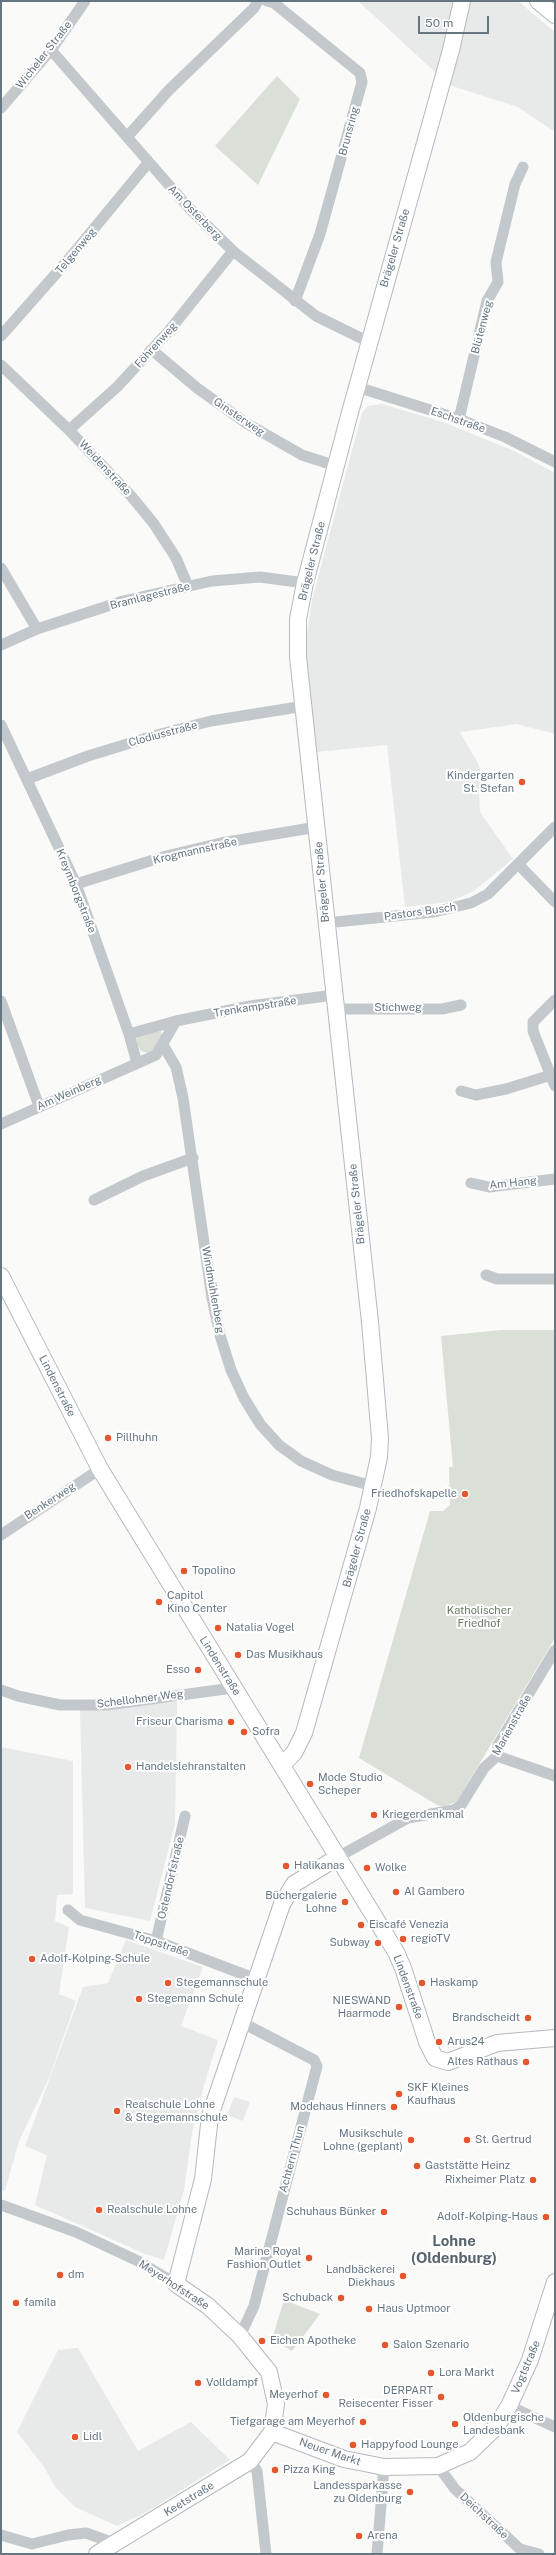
<!DOCTYPE html>
<html>
<head>
<meta charset="utf-8">
<style>
  body { margin:0 }
  #map { position:relative; width:556px; height:2555px; overflow:hidden; background:#fafaf8; font-family:"Public Sans",sans-serif }
  canvas { display:block }
  .frame { position:absolute; inset:0; border:2px solid #657683; pointer-events:none }
  .scale { position:absolute; left:418px; top:16px; width:71px; height:18px; box-sizing:border-box; border:2px solid #657683; border-top:0; padding-left:5px; font-size:12px; line-height:14px; white-space:nowrap; color:#657683; -webkit-text-stroke:3px #fff; paint-order:stroke }
</style>
</head>
<body>
<div id="map">
<canvas width="556" height="2555"></canvas>
<div class="frame"></div>
<div class="scale">50 m</div>
</div>
<script>
const ctx = document.querySelector('canvas').getContext('2d');
ctx.lineJoin = 'round';
function fill(path, color) { ctx.fillStyle = color; ctx.fill(path, 'evenodd'); }
const toPath = rows => new Path2D(rows.map(r => 'M' + r).join(''));
function strokePath(path, color, width, dash) { ctx.strokeStyle = color; ctx.lineWidth = width; ctx.lineCap = dash ? 'butt' : 'round'; ctx.setLineDash(dash || []); ctx.stroke(path); }
function drawText(font, color, halo, rows, align = 'center') {
  ctx.font = font + ' "Public Sans",sans-serif'; ctx.lineWidth = 4; ctx.setLineDash([]); ctx.textBaseline = 'middle'; ctx.strokeStyle = halo; ctx.fillStyle = color; for (const [text, x, y, turn = 0] of rows) {
    ctx.save(); ctx.translate(x, y); ctx.rotate((+turn || 0) * Math.PI / 180); ctx.textAlign = isNaN(turn) ? turn : align; if (halo) ctx.strokeText(text, 0, 0); ctx.fillText(text, 0, 0); ctx.restore();
  }
}
fill(toPath([
  [358,1,518,1,555,32,555,132,518,107,449,85],
  [382,404,443,422,512,450,555,473,555,734,517,724,460,732,479,765,483,779,479,792,480,812,513,859,474,891,450,902,405,907,387,745,316,752,305,649,312,600,362,413,368,406],
  [177,1702,175,1824,150,1921,85,1908,80,1709],
  [1,1747,73,1761,73,1894,57,1895,55,1921,69,1927,59,1994,76,2001,49,2078,19,2141,5,2191,1,2190],
  [126,1940,203,1967,181,2026,218,2040,203,2089,192,2133,184,2190,164,2260,145,2254,35,2205,47,2155,25,2146,83,1987,108,1983],
  [234,2097,250,2102,243,2121,227,2115],
  [78,2348,138,2451,191,2422,230,2460,145,2513,117,2526,75,2507,56,2488,44,2467,17,2432,58,2350]
]), '#e8e9e9');
fill(toPath([
  [277,76,300,99,258,185,215,146],
  [161,1031,162,1035,153,1050,148,1053,141,1051,137,1044,136,1036],
  [501,1330,555,1330,555,1638,457,1801,444,1807,437,1805,359,1758,430,1511,443,1511,450,1505,449,1467,453,1467,441,1336],
  [284,2300,320,2314,292,2351,272,2339]
]), '#dadfd7');
const secondary = toPath([
  [538,1,555,15],
  [1,1276,100,1469,396,1952,403,1968,427,2042,435,2058,448,2062,497,2043,555,2038],
  [282,1765,294,1753,304,1733,368,1508,379,1457,380,1438,370,1322,298,657,298,619,305,583,349,416,451,50,462,1],
  [272,2432,344,2459,384,2467,438,2466,470,2452,496,2427,509,2406,530,2360,555,2282],
  [97,2554,250,2461,272,2432,276,2404,269,2372,240,2336,208,2306,176,2284,203,2179,210,2116,282,1904,294,1884,338,1857]
]);
strokePath(secondary, '#b3babf', 18);
strokePath(toPath([
  [267,1,274,3,360,73,362,82,320,234,295,301],
  [51,50,189,208,233,251,316,316,369,342],
  [1,108,51,50,85,1],
  [127,137,169,90,254,8,258,1],
  [1,336,68,260,148,163],
  [152,350,197,388,246,423,302,455,336,466],
  [1,365,69,430,132,497,154,524,176,558,188,586],
  [357,387,459,419,505,437,555,462],
  [459,419,487,301,498,282,496,262,515,184,523,167],
  [69,430,117,387,168,332,233,251],
  [1,568,37,629],
  [1,645,37,629,123,601,212,581,260,577,305,583],
  [1,725,76,884,129,1034,137,1063],
  [27,779,88,756,153,736,211,721,304,706],
  [519,865,555,902],
  [76,884,166,856,221,843,317,827],
  [326,923,434,912,471,903,488,894,555,827],
  [555,1000,533,1022,533,1031,555,1086],
  [1,1001,39,1106],
  [335,1009,442,1009,461,1005],
  [129,1034,176,1021,250,1006,334,995],
  [163,1045,176,1067,183,1098,212,1298,220,1335,231,1370,244,1398,260,1424,279,1445,301,1461,332,1475,373,1486],
  [461,1091,476,1095,506,1089,551,1075],
  [1,1124,156,1055,176,1021],
  [471,1183,489,1187,555,1179],
  [94,1200,143,1176,193,1158],
  [486,1275,497,1279,555,1279],
  [1,1535,100,1469],
  [1,1690,18,1696,60,1705,107,1705,233,1688],
  [497,1756,555,1776],
  [338,1857,408,1818,454,1810,461,1805,484,1768,497,1756,498,1745,555,1650],
  [68,1910,80,1920,156,1941,256,1979],
  [156,1941,185,1816],
  [1,2205,76,2232,138,2261,176,2284],
  [240,2336,254,2306,317,2066,314,2060,241,2022],
  [509,2406,555,2427],
  [250,2461,257,2471,266,2554],
  [438,2466,455,2489,520,2549,539,2554],
  [1,2535,32,2544,68,2535,86,2533,114,2543],
  [377,2554,384,2467]
]), '#c3c8cc', 11);
strokePath(secondary, '#fff', 16);
for (const [x, y, r, color] of [
  [522,782,4,"#e4572e"],
  [108,1438,4,"#e4572e"],
  [465,1494,4,"#e4572e"],
  [184,1571,4,"#e4572e"],
  [159,1602,4,"#e4572e"],
  [218,1628,4,"#e4572e"],
  [238,1655,4,"#e4572e"],
  [198,1670,4,"#e4572e"],
  [231,1722,4,"#e4572e"],
  [244,1732,4,"#e4572e"],
  [128,1767,4,"#e4572e"],
  [310,1784,4,"#e4572e"],
  [374,1815,4,"#e4572e"],
  [286,1866,4,"#e4572e"],
  [367,1868,4,"#e4572e"],
  [396,1892,4,"#e4572e"],
  [345,1902,4,"#e4572e"],
  [361,1925,4,"#e4572e"],
  [403,1939,4,"#e4572e"],
  [378,1943,4,"#e4572e"],
  [32,1959,4,"#e4572e"],
  [168,1983,4,"#e4572e"],
  [422,1983,4,"#e4572e"],
  [139,1999,4,"#e4572e"],
  [399,2007,4,"#e4572e"],
  [528,2018,4,"#e4572e"],
  [439,2042,4,"#e4572e"],
  [526,2062,4,"#e4572e"],
  [399,2094,4,"#e4572e"],
  [394,2107,4,"#e4572e"],
  [117,2111,4,"#e4572e"],
  [411,2140,4,"#e4572e"],
  [467,2140,4,"#e4572e"],
  [417,2166,4,"#e4572e"],
  [533,2180,4,"#e4572e"],
  [99,2210,4,"#e4572e"],
  [384,2212,4,"#e4572e"],
  [546,2217,4,"#e4572e"],
  [309,2258,4,"#e4572e"],
  [60,2275,4,"#e4572e"],
  [403,2276,4,"#e4572e"],
  [341,2298,4,"#e4572e"],
  [16,2303,4,"#e4572e"],
  [369,2309,4,"#e4572e"],
  [262,2341,4,"#e4572e"],
  [385,2345,4,"#e4572e"],
  [431,2373,4,"#e4572e"],
  [198,2383,4,"#e4572e"],
  [326,2395,4,"#e4572e"],
  [441,2397,4,"#e4572e"],
  [363,2422,4,"#e4572e"],
  [455,2424,4,"#e4572e"],
  [75,2437,4,"#e4572e"],
  [353,2445,4,"#e4572e"],
  [275,2470,4,"#e4572e"],
  [410,2492,4,"#e4572e"],
  [359,2536,4,"#e4572e"]
]) { const dot = new Path2D(); dot.arc(x, y, r, 0, 2 * Math.PI); ctx.fillStyle = color; ctx.fill(dot); strokePath(dot, '#fff', 1.5); }
drawText('11px', '#657683', '#fff', [
  ["Wicheler Straße",44,55,-52],
  ["Brunsring",349,131,-75],
  ["Am Osterberg",195,213,46],
  ["Brägeler Straße",395,248,-74],
  ["Telgenweg",76,251,-50],
  ["Blütenweg",482,327,-75],
  ["Föhrenweg",156,345,-48],
  ["Ginsterweg",239,417,34],
  ["Eschstraße",458,420,19],
  ["Weidenstraße",105,468,47],
  ["Brägeler Straße",312,561,-76],
  ["Bramlagestraße",150,596,-14],
  ["Clodiusstraße",163,734,-15],
  ["Krogmannstraße",195,851,-13],
  ["Brägeler Straße",322,882,-95],
  ["Kreymborgstraße",76,891,68],
  ["Pastors Busch",420,912,-8],
  ["Trenkampstraße",255,1007,-9],
  ["Stichweg",398,1008],
  ["Am Weinberg",69,1093,-24],
  ["Am Hang",513,1183,-6],
  ["Brägeler Straße",357,1204,-96],
  ["Windmühlenberg",213,1290,80],
  ["Lindenstraße",57,1386,63],
  ["Benkerweg",50,1501,-33],
  ["Brägeler Straße",357,1548,-75],
  ["Lindenstraße",220,1666,58],
  ["Schellohner Weg",140,1699,-7],
  ["Marienstraße",512,1725,-61],
  ["Ostendorfstraße",171,1878,-77],
  ["Toppstraße",161,1944,19],
  ["Lindenstraße",408,1987,70],
  ["Achtern Thun",292,2159,-75],
  ["Meyerhofstraße",174,2285,33],
  ["Vogtstraße",526,2367,-67],
  ["Neuer Markt",330,2452,19],
  ["Keetstraße",189,2499,-31],
  ["Deichstraße",484,2516,43]
]);
drawText('11px', '#657683', '#fff', [
  ["Kindergarten",514,776,"right"],
  ["St. Stefan",514,789,"right"],
  ["Pillhuhn",116,1438],
  ["Friedhofskapelle",457,1494,"right"],
  ["Topolino",192,1571],
  ["Capitol",167,1596],
  ["Kino Center",167,1609],
  ["Natalia Vogel",226,1628],
  ["Das Musikhaus",246,1655],
  ["Esso",190,1670,"right"],
  ["Friseur Charisma",223,1722,"right"],
  ["Sofra",252,1732],
  ["Handelslehranstalten",136,1767],
  ["Mode Studio",318,1778],
  ["Scheper",318,1791],
  ["Kriegerdenkmal",382,1815],
  ["Halikanas",294,1866],
  ["Wolke",375,1868],
  ["Al Gambero",404,1892],
  ["Büchergalerie",337,1896,"right"],
  ["Lohne",337,1909,"right"],
  ["Eiscafé Venezia",369,1925],
  ["regioTV",411,1939],
  ["Subway",370,1943,"right"],
  ["Adolf-Kolping-Schule",40,1959],
  ["Stegemannschule",176,1983],
  ["Haskamp",430,1983],
  ["Stegemann Schule",147,1999],
  ["NIESWAND",391,2001,"right"],
  ["Haarmode",391,2014,"right"],
  ["Brandscheidt",520,2018,"right"],
  ["Arus24",447,2042],
  ["Altes Rathaus",518,2062,"right"],
  ["SKF Kleines",407,2088],
  ["Kaufhaus",407,2101],
  ["Realschule Lohne",125,2105],
  ["& Stegemannschule",125,2118],
  ["Modehaus Hinners",386,2107,"right"],
  ["Musikschule",403,2134,"right"],
  ["Lohne (geplant)",403,2147,"right"],
  ["St. Gertrud",475,2140],
  ["Gaststätte Heinz",425,2166],
  ["Rixheimer Platz",525,2180,"right"],
  ["Realschule Lohne",107,2210],
  ["Schuhaus Bünker",376,2212,"right"],
  ["Adolf-Kolping-Haus",538,2217,"right"],
  ["Marine Royal",301,2252,"right"],
  ["Fashion Outlet",301,2265,"right"],
  ["Landbäckerei",395,2270,"right"],
  ["Diekhaus",395,2283,"right"],
  ["dm",68,2275],
  ["Schuback",333,2298,"right"],
  ["famila",24,2303],
  ["Haus Uptmoor",377,2309],
  ["Eichen Apotheke",270,2341],
  ["Salon Szenario",393,2345],
  ["Lora Markt",439,2373],
  ["Volldampf",206,2383],
  ["DERPART",433,2391,"right"],
  ["Reisecenter Fisser",433,2404,"right"],
  ["Meyerhof",318,2395,"right"],
  ["Oldenburgische",463,2418],
  ["Landesbank",463,2431],
  ["Tiefgarage am Meyerhof",355,2422,"right"],
  ["Lidl",83,2437],
  ["Happyfood Lounge",361,2445],
  ["Pizza King",283,2470],
  ["Landessparkasse",402,2486,"right"],
  ["zu Oldenburg",402,2499,"right"],
  ["Arena",367,2536]
], 'left');
drawText('11px', '#687a64', '#fff', [
  ["Katholischer",479,1611],
  ["Friedhof",479,1624]
]);
drawText('bold 15px', '#57646e', '#fff', [
  ["Lohne",454,2241],
  ["(Oldenburg)",454,2258]
]);
</script>
</body>
</html>
